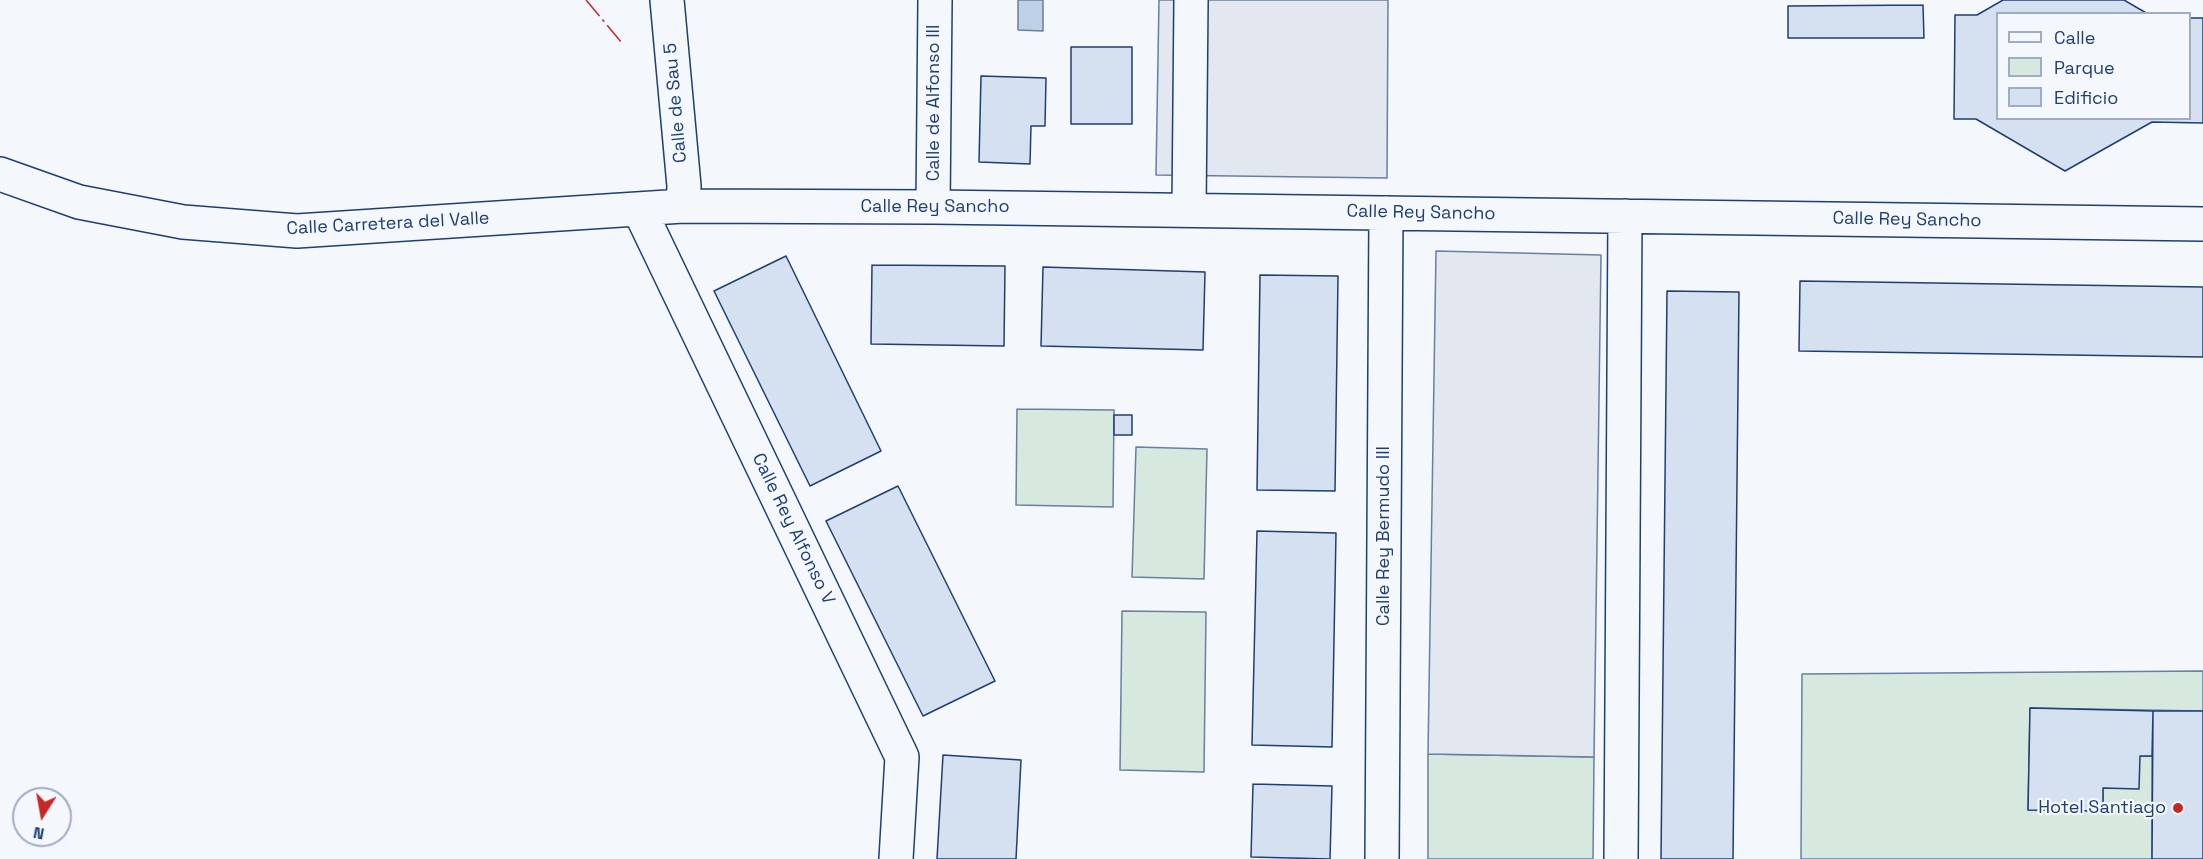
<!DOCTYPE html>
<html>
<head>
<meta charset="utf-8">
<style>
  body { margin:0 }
  #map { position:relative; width:2203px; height:859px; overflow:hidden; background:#f4f7fb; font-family:"Space Grotesk",sans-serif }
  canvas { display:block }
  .legend { position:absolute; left:1996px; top:12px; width:195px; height:108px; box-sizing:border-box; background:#f4f7fb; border:2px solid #9eadc5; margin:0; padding:8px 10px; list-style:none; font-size:18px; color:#1d3f73 }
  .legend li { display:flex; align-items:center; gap:12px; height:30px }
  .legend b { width:30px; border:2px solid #9eadc5 }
  .north { position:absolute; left:12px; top:787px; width:60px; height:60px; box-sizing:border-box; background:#f4f7fb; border:2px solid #9eadc5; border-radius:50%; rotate:191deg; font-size:16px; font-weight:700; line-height:24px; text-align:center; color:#1d3f73 }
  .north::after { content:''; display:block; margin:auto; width:21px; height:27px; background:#c62828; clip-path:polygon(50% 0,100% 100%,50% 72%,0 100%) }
</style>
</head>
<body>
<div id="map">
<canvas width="2203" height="859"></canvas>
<ul class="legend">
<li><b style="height:8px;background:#f4f7fb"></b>Calle</li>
<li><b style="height:16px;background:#d7e8df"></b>Parque</li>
<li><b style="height:16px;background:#d5e0f0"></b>Edificio</li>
</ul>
<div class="north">N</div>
</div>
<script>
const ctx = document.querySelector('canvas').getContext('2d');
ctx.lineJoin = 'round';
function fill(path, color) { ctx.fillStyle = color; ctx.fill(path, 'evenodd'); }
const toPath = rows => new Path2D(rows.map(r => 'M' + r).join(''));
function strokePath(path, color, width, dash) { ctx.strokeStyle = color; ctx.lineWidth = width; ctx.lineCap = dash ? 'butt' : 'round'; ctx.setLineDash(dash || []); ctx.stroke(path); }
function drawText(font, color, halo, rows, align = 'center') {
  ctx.font = font + ' "Space Grotesk",sans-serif'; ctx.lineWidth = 4.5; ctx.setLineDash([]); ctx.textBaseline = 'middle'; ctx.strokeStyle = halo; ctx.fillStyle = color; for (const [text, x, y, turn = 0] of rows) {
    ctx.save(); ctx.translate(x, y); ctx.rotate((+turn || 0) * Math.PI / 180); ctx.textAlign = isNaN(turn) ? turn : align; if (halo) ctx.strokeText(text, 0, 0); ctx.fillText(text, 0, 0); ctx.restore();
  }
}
const green = toPath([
  [1017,409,1114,410,1113,507,1016,505,1017,409],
  [1136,447,1207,449,1204,579,1132,577,1136,447],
  [1122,611,1206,612,1204,772,1120,770,1122,611],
  [2203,671,2203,711,2030,708,2028,810,2103,811,2103,788,2140,756,2152,756,2152,859,1801,859,1802,674,2203,671],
  [1428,754,1594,757,1593,859,1428,859,1428,754]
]);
fill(green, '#d7e8df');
strokePath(green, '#687fa3', 1.5);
const parking = toPath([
  [1159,0,1388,0,1387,178,1156,175,1159,0],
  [1436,251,1601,255,1594,757,1428,754,1436,251]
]);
fill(parking, '#e3e8f0');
strokePath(parking, '#687fa3', 1.5);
const water = toPath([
  [1018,0,1043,0,1043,31,1018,30,1018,0]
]);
fill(water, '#bed0e5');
strokePath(water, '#687fa3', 1.5);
const building = toPath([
  [2003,0,2124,0,2148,14,1998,14,1998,118,2190,118,2190,18,2203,18,2203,123,2152,122,2065,171,1976,119,1954,119,1955,15,1977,15,2003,0],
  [1923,5,1924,38,1788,38,1788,6,1923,5],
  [1071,47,1132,47,1132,124,1071,124,1071,47],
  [981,76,1046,78,1045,126,1031,126,1030,164,979,162,981,76],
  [786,256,881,451,810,486,714,291,786,256],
  [872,265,1005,266,1004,346,871,344,872,265],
  [1043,267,1205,272,1203,350,1041,346,1043,267],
  [1260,275,1338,276,1335,491,1257,490,1260,275],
  [1800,281,2203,287,2203,357,1799,351,1800,281],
  [1667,291,1739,292,1733,859,1661,859,1667,291],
  [1114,415,1132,415,1132,435,1114,435,1114,415],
  [898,486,995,681,923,716,826,521,898,486],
  [1257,531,1336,533,1332,747,1252,745,1257,531],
  [2030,708,2153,711,2152,756,2140,756,2139,789,2103,788,2103,811,2028,810,2030,708],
  [2153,711,2203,711,2203,859,2152,859,2153,711],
  [943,755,1021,760,1016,859,937,859,943,755],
  [1253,784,1332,786,1330,859,1251,857,1253,784]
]);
fill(building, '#d5e0f0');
strokePath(building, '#1d3f73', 1.5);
const minor = toPath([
  [667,0,684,186,683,206],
  [0,174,79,202,183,222,297,231,683,206,933,207,2203,224],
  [933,207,935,0],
  [639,209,902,757,896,859],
  [1189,210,1191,0],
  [1382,859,1386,213],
  [1621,859,1625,216]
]);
strokePath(minor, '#1d3f73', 36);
strokePath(minor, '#f4f7fb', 33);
strokePath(toPath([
  [586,0,622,43]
]), '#c62828', 1.5, [21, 4.5, 3, 4.5]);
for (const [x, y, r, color] of [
  [2178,808,6,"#c62828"]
]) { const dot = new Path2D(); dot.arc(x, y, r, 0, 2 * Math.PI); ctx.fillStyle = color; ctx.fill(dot); strokePath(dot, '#f4f7fb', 2); }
drawText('18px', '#1d3f73', '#f4f7fb', [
  ["Calle de Sau 5",676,103,-95],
  ["Calle de Alfonso III",934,103,-90],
  ["Calle Rey Sancho",935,207],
  ["Calle Rey Sancho",1421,213,1],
  ["Calle Rey Sancho",1907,220,1],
  ["Calle Carretera del Valle",388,224,-3],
  ["Calle Rey Alfonso V",793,529,64],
  ["Calle Rey Bermudo III",1384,536,-90]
]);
drawText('18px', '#1d3f73', '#f4f7fb', [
  ["Hotel Santiago",2166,808]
], 'right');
</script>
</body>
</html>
